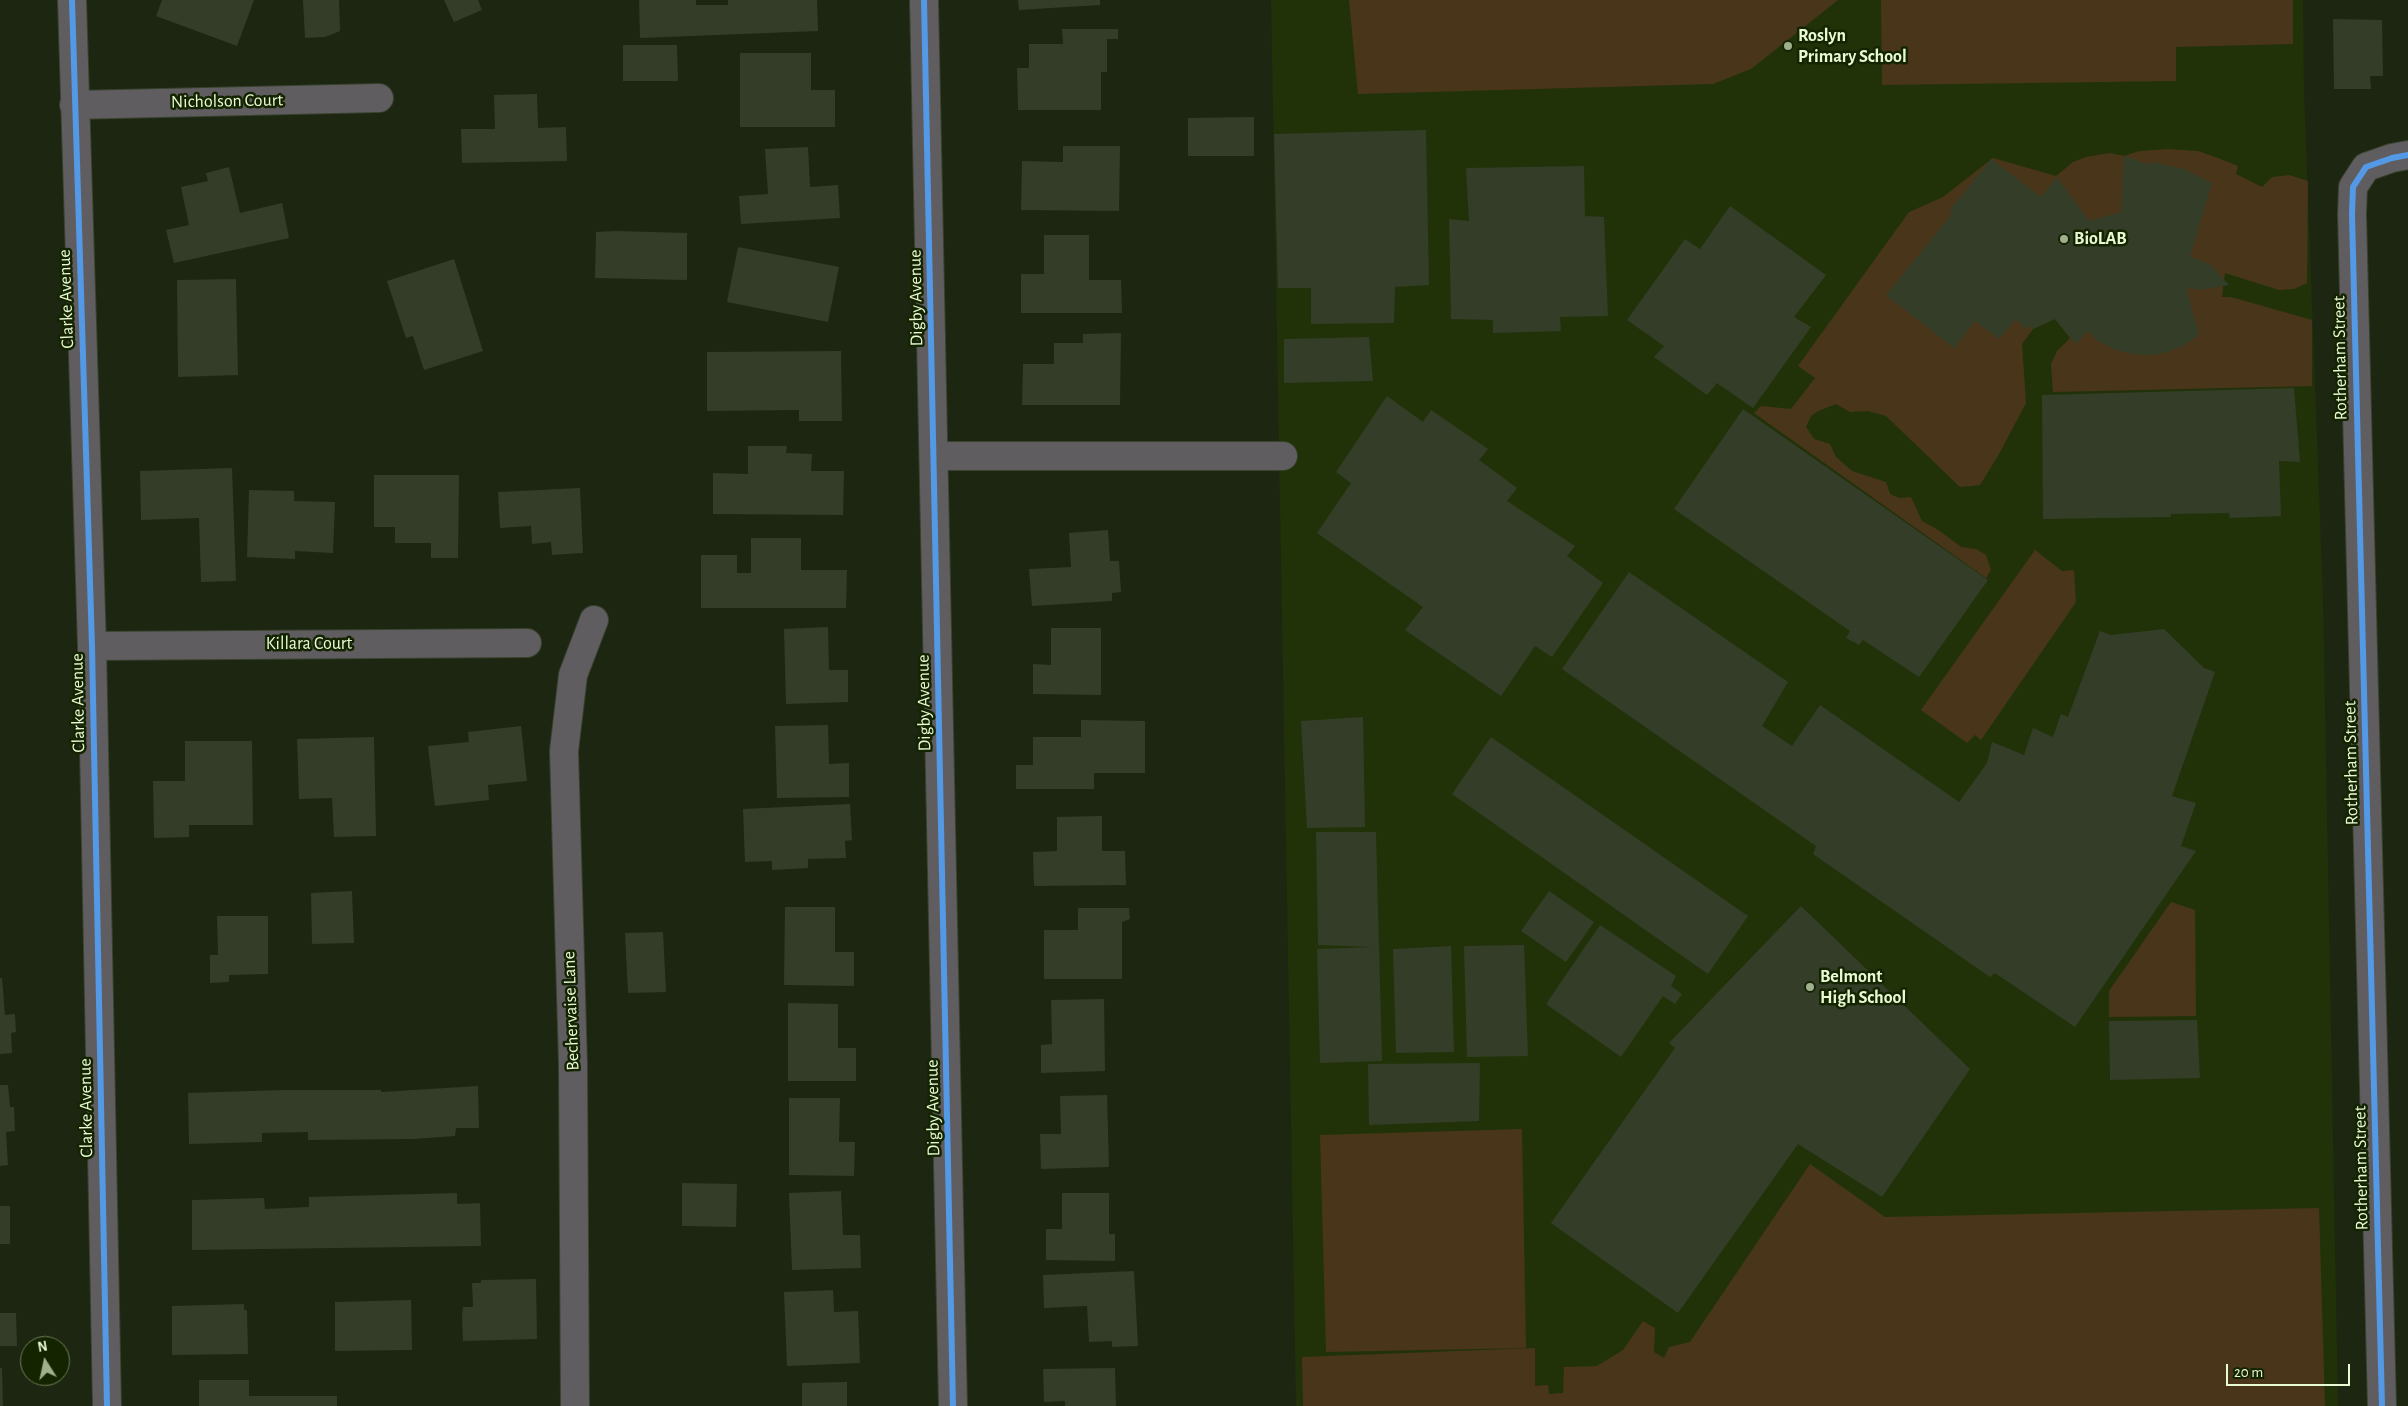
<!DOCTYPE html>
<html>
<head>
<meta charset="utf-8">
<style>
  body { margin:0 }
  #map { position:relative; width:2408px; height:1406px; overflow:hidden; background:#1d2610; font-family:"Alegreya Sans",sans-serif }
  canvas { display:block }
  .north { position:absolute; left:20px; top:1336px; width:50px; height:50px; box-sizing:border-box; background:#152400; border:1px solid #697a55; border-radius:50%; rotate:350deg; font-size:14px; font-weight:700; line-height:20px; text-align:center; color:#e7fad4 }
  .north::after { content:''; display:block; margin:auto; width:18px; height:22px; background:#a0b08f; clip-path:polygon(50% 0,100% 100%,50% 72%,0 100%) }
  .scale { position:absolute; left:2226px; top:1364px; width:124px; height:22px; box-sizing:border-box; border:2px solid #e7fad4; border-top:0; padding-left:6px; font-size:15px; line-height:18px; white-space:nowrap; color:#e7fad4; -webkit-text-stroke:4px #152400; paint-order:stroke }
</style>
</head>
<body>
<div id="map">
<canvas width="2408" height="1406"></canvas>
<div class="north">N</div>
<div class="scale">20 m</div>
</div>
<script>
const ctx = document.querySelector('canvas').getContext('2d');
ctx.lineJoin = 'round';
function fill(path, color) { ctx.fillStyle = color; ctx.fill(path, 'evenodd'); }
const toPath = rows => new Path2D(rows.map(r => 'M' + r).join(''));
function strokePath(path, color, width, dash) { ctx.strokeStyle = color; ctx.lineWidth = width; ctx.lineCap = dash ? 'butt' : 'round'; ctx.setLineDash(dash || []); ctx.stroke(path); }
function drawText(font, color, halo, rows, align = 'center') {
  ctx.font = font + ' "Alegreya Sans",sans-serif'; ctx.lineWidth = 5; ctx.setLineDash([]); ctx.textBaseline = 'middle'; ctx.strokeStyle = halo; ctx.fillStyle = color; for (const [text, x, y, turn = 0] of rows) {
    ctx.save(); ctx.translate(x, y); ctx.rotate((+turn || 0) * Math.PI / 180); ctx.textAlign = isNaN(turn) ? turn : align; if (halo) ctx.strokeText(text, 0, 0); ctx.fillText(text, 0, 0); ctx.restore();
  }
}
fill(toPath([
  [1271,0,2303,0,2304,92,2323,598,2338,1406,1296,1406]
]), '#213209');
fill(toPath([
  [1349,0,1838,0,1751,69,1713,84,1358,94],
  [1881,0,2293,0,2293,44,2176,47,2176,81,1882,85],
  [2168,149,2198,151,2218,158,2238,166,2236,174,2262,187,2272,177,2289,175,2308,181,2307,283,2294,289,2279,290,2225,273,2222,297,2231,297,2312,320,2312,386,2053,392,2051,364,2057,351,2070,338,2055,319,2033,329,2022,344,2026,403,1999,454,1980,485,1960,487,1886,416,1868,411,1850,412,1836,404,1818,411,1811,416,1806,427,1814,439,1830,444,1836,457,1852,471,1886,482,1890,494,1899,498,1911,497,1922,521,1940,531,1961,547,1976,549,1986,555,1991,570,1986,578,1754,413,1761,406,1791,409,1815,378,1798,366,1909,212,1943,197,1993,158,2056,176,2073,162,2086,157,2110,153,2124,156,2139,151],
  [2035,550,2062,571,2074,570,2076,602,1981,740,1975,735,1967,743,1921,710],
  [2171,902,2195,910,2196,1016,2109,1017,2109,991],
  [1522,1129,1526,1348,1326,1352,1320,1135],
  [1810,1164,1885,1217,2319,1208,2325,1406,1303,1406,1302,1357,1535,1348,1535,1386,1548,1385,1549,1394,1563,1393,1564,1367,1597,1366,1623,1350,1643,1321,1655,1328,1654,1352,1664,1358,1669,1347,1690,1342]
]), '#49361a');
fill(toPath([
  [162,0,254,0,237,46,156,16],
  [303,0,339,0,340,31,325,37,305,38],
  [444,0,478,0,482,10,454,22],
  [639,0,696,0,696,5,728,5,728,0,817,0,818,31,640,38],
  [1018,0,1100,0,1100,5,1019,10],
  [2333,19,2382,20,2383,76,2370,76,2371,89,2334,89],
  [1062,29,1118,29,1118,39,1107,39,1107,72,1101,72,1101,110,1018,110,1017,68,1029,68,1029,44,1063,44],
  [623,45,677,45,678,81,623,81],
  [740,53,811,53,811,90,835,90,835,127,740,127],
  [537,94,538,128,566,127,567,161,462,163,461,129,495,129,494,95],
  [1254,117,1254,156,1188,156,1188,118],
  [1426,130,1429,285,1395,287,1394,323,1311,324,1311,288,1278,288,1274,134],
  [1063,146,1120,146,1119,211,1021,210,1022,161,1063,162],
  [808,147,810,187,838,185,840,218,741,224,739,196,768,194,765,149],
  [2124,156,2150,165,2152,162,2184,169,2212,183,2190,257,2210,264,2229,285,2199,290,2186,288,2199,335,2185,345,2168,352,2152,355,2133,354,2115,350,2098,341,2088,331,2076,344,2055,319,2033,329,2029,326,2026,329,2016,319,1999,339,1975,321,1954,348,1886,295,1952,214,1949,211,1991,159,2041,197,2057,177,2089,221,2121,212],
  [1584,166,1585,216,1604,217,1608,316,1560,317,1561,331,1493,333,1493,320,1451,319,1449,219,1469,221,1466,168],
  [229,167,240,213,282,203,289,238,174,263,166,230,189,225,181,187,208,181,206,173],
  [1730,206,1826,275,1794,317,1811,327,1753,408,1717,383,1707,395,1654,357,1664,346,1627,320,1685,239,1700,249],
  [616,231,687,233,687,280,595,278,596,232],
  [1044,235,1089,235,1089,280,1121,280,1122,313,1021,313,1021,274,1044,274],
  [738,247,839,267,828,322,727,302],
  [454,259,483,351,424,370,413,336,406,338,387,281],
  [236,279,238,375,178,377,177,280],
  [1121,333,1120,405,1022,405,1023,364,1054,364,1054,343,1083,343,1083,334],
  [1369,337,1373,381,1284,383,1284,339],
  [841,351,842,421,799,421,799,410,707,411,707,352],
  [2294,388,2300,462,2279,461,2281,516,2230,518,2229,513,2171,514,2171,517,2043,519,2042,395],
  [1387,396,1423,422,1431,410,1488,449,1479,460,1517,488,1507,501,1575,546,1567,556,1603,583,1552,657,1535,646,1501,696,1405,630,1423,607,1317,533,1351,483,1336,472],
  [1743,409,1988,580,1919,677,1863,640,1859,645,1846,638,1850,631,1674,509],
  [748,446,787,446,786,453,812,454,811,471,844,471,843,515,713,514,713,473,748,474],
  [232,468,236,581,201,582,199,518,141,520,140,471],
  [374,475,459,475,458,558,431,558,431,543,395,543,395,527,374,527],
  [580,488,583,553,552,555,551,542,532,544,531,526,500,528,498,492],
  [249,490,294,491,294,501,335,502,333,553,295,551,295,559,247,557],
  [1108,530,1110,561,1119,561,1121,592,1112,593,1112,601,1032,606,1029,569,1071,567,1069,533],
  [751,538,801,538,801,570,847,570,846,608,701,608,701,555,737,555,737,573,751,573],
  [1629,572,1788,682,1762,726,1792,746,1820,705,1959,802,1987,763,1992,742,2024,755,2033,728,2053,737,2061,714,2068,717,2100,631,2111,635,2164,629,2204,668,2215,672,2172,796,2196,803,2181,846,2196,851,2075,1027,1995,973,1990,977,1813,854,1816,846,1562,669],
  [828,627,829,670,848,670,848,702,786,704,784,629],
  [1051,628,1101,628,1101,695,1033,694,1033,664,1051,665],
  [1363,717,1365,827,1307,828,1301,721],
  [1081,720,1145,721,1145,773,1094,773,1094,789,1016,789,1016,765,1033,765,1033,737,1081,737],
  [828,725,829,764,849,763,849,797,777,798,775,726],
  [521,726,527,781,488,785,489,800,435,806,428,746,469,742,468,732],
  [374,737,376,836,334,837,332,798,299,799,297,739],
  [1491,737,1748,916,1708,974,1452,794],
  [185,741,252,741,253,825,189,825,189,837,154,838,153,781,185,781],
  [850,804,852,840,845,841,846,858,808,859,808,868,772,870,772,861,745,862,743,809],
  [1102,816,1102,851,1125,851,1126,885,1034,886,1033,852,1057,851,1057,817],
  [1316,832,1376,832,1382,1061,1320,1063,1317,949,1372,947,1318,945],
  [352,891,354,943,312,944,311,893],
  [1549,891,1594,922,1566,962,1521,931],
  [1801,906,1970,1069,1882,1197,1798,1144,1678,1313,1551,1223,1675,1048,1669,1043],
  [785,907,835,907,835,952,854,952,854,986,784,985],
  [1078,908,1129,908,1130,919,1122,922,1122,979,1044,979,1044,930,1078,930],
  [217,916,268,916,268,974,229,975,229,982,210,983,210,955,218,955],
  [1600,925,1676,976,1671,986,1682,994,1675,1004,1663,996,1621,1057,1546,1004],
  [663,932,666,992,628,993,625,933],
  [1524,945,1528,1056,1467,1057,1464,946],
  [1451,946,1454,1052,1396,1053,1393,949],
  [0,978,2,978,5,1015,15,1014,16,1032,11,1033,12,1053,0,1054],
  [1104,999,1105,1071,1041,1073,1041,1045,1052,1044,1051,1000],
  [788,1003,838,1004,838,1048,856,1048,856,1081,788,1081],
  [2197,1020,2200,1078,2110,1080,2109,1021],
  [1480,1063,1479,1121,1369,1125,1368,1064],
  [0,1085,8,1085,10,1107,14,1107,15,1131,6,1132,8,1165,0,1166],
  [478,1086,479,1128,456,1128,455,1136,413,1139,308,1140,308,1132,262,1133,262,1142,189,1144,188,1093,284,1090,381,1090,381,1092],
  [1107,1095,1109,1167,1041,1169,1040,1134,1061,1134,1060,1096],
  [789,1098,840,1098,839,1142,855,1142,854,1176,789,1175],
  [682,1183,737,1184,736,1227,682,1226],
  [841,1191,843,1235,860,1235,861,1268,792,1270,789,1193],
  [457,1193,457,1204,480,1203,481,1246,192,1250,192,1200,264,1198,265,1209,309,1207,309,1197],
  [1062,1193,1109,1193,1109,1234,1115,1234,1115,1261,1046,1260,1046,1229,1062,1229],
  [0,1206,10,1206,10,1244,0,1244],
  [1134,1271,1138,1346,1112,1347,1112,1341,1089,1342,1087,1306,1044,1308,1043,1275],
  [536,1279,537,1339,463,1341,462,1315,463,1307,473,1307,472,1283,481,1283,481,1280],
  [833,1290,834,1312,858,1311,860,1363,787,1366,784,1292],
  [411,1300,412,1350,335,1351,335,1302],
  [244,1304,244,1310,247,1310,248,1354,172,1355,172,1306],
  [0,1313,16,1313,17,1346,0,1346],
  [0,1368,2,1368,3,1406,0,1406],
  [1115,1368,1116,1406,1065,1406,1065,1401,1044,1402,1043,1369],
  [199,1380,249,1380,249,1396,337,1396,337,1406,199,1406],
  [847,1382,847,1406,802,1406,802,1383]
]), '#343d28');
const minor = toPath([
  [72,0,92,646,107,1406],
  [924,0,953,1406],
  [74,105,379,98],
  [934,456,1283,456],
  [92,646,527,643],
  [575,1406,573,1064,564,751,573,675,594,620],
  [2382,1406,2352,214,2353,187,2366,167,2392,158,2408,155]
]);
strokePath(minor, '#38422d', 30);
strokePath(minor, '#605d61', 28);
strokePath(toPath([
  [72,0,92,646,107,1406],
  [924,0,953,1406],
  [2382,1406,2352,214,2353,187,2366,167,2392,158,2408,155]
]), '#5399e6', 6);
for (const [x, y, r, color] of [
  [1788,46,5,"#a0b08f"],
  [2064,239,5,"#a0b08f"],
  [1810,987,5,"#a0b08f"]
]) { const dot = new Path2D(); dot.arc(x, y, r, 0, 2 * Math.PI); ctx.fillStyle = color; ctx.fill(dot); strokePath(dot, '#152400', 2); }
drawText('bold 18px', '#e7fad4', '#152400', [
  ["Roslyn",1798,36],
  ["Primary School",1798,57],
  ["BioLAB",2074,239],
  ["Belmont",1820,977],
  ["High School",1820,998]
], 'left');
drawText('18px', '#e7fad4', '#152400', [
  ["Nicholson Court",227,101,-1],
  ["Digby Avenue",916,298,-91],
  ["Clarke Avenue",66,299,-92],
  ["Rotherham Street",2340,358,-91],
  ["Killara Court",309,644],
  ["Clarke Avenue",78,703,-91],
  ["Digby Avenue",924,703,-91],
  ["Rotherham Street",2351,763,-91],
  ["Bechervaise Lane",571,1011,-92],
  ["Clarke Avenue",86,1108,-91],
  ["Digby Avenue",933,1108,-91],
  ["Rotherham Street",2361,1168,-91]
]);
</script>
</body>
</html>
